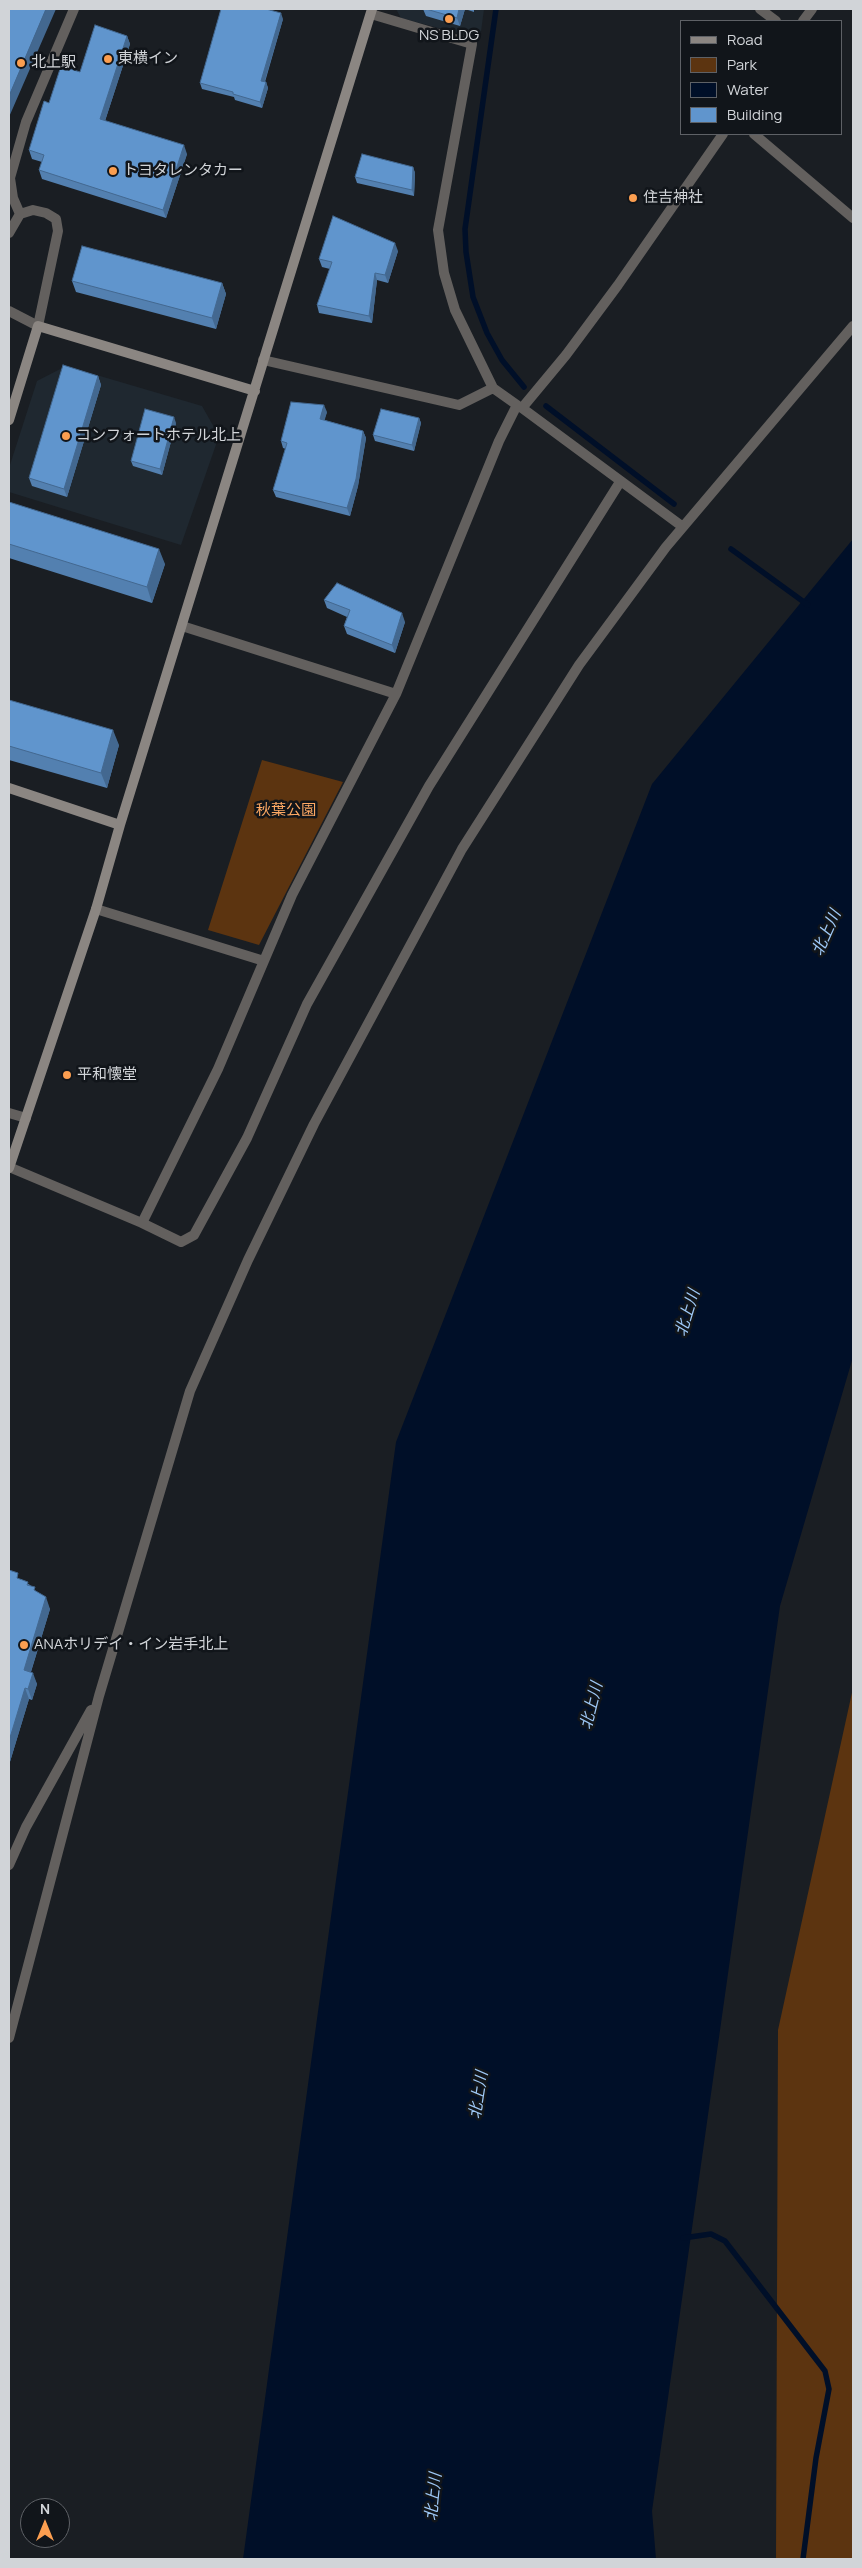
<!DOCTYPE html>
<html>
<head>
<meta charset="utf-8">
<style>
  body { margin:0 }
  #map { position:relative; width:862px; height:2568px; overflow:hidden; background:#1a1e23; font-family:Manrope,sans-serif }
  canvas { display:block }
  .frame { position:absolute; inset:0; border:10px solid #d1d4d8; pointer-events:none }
  .legend { position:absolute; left:680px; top:20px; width:162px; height:115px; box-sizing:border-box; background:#11151a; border:1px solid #5e6166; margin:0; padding:6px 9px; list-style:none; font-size:15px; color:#d1d4d8 }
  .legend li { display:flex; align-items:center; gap:10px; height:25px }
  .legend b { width:25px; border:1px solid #5e6166 }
  .north { position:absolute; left:20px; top:2498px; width:50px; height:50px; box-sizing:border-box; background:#11151a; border:1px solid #5e6166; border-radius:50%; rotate:0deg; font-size:14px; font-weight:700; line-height:20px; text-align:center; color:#d1d4d8 }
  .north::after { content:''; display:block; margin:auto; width:18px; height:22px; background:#fb9e50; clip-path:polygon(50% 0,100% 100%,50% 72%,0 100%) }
</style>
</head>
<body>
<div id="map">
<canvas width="862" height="2568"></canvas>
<div class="frame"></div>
<ul class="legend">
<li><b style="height:6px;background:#8b8682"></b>Road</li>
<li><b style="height:14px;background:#5c3410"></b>Park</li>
<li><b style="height:14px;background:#000f28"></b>Water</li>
<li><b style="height:14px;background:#6095cd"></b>Building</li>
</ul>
<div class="north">N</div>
</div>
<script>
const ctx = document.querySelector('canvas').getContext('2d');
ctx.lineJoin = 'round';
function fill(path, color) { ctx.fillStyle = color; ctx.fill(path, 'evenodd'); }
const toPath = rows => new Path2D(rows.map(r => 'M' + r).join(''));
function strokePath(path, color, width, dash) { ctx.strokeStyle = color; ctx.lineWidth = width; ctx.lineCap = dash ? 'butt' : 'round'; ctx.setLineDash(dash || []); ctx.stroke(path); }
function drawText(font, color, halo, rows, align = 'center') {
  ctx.font = font + ' Manrope,"Noto Sans JP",sans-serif'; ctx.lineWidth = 5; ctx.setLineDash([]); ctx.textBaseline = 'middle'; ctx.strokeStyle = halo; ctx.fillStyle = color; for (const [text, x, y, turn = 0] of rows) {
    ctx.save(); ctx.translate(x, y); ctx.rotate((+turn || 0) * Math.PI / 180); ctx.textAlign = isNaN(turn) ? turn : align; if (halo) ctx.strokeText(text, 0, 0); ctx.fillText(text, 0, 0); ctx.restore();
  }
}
fill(toPath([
  [396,9,484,9,480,39,401,18],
  [66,366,202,406,219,436,181,545,9,492,9,468,37,381]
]), '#1f2830');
fill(toPath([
  [262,760,343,782,259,945,208,930],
  [853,1688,853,2559,776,2559,778,2030]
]), '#5c3410');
fill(toPath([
  [853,539,853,1357,780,1606,652,2511,656,2559,243,2559,396,1442,652,784]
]), '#000f28');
strokePath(toPath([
  [496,9,465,229,466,252,473,297,487,333,502,360,524,387],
  [546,406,674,504],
  [731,549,808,605],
  [683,2238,711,2234,725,2241,825,2371,829,2389,816,2458,803,2559]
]), '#000f28', 5.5);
strokePath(toPath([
  [760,9,776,21],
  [803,21,812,9],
  [754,134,853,218],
  [20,214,13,198,10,178,26,122,74,9],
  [9,233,20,214,33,210,46,213,56,219,58,231,38,326,9,311],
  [263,360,459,405,493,388],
  [683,527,522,408,566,355,618,285,723,134],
  [182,626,396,694],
  [96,909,264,961],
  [9,1113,26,1118],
  [9,1167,142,1223,181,1242,194,1235,247,1138,307,1004,429,786,620,482],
  [142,1223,218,1069,292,895,396,694,499,441,517,405,493,388,455,310,444,273,438,230,472,44,371,14],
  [9,1865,26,1827,91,1710],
  [9,2038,99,1696,190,1391,248,1260,314,1124,462,849,579,665,666,547,853,326]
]), '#63605e', 10);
strokePath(toPath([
  [9,420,38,326,255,391],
  [9,788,120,825],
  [9,1168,96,909,120,825,372,9]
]), '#8b8682', 10);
fill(toPath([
  [423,9,474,9,474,12,465,9,460,26,426,16],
  [283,19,265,82,266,82,268,88,262,108,235,100,234,97,202,89,200,83],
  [127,36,130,44,105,121,187,154,166,218,42,179,39,170,42,162,32,159,29,150,49,103,80,72],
  [413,167,415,173,414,196,357,183,355,177],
  [398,251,388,283,377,280,372,323,319,313,317,305,330,269,322,267,319,259],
  [72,281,222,283,226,294,216,329,76,292],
  [98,376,101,385,67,497,32,486,29,478],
  [327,412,324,420,363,431,366,438,358,486,350,516,276,497,273,490,286,449,283,448,281,441],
  [419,418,421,423,414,451,375,441,373,435],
  [176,423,162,475,133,466,131,461],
  [9,502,165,564,152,603,9,558],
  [324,600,405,622,395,653,347,634,344,626,347,617,327,608],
  [9,700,119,745,107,788,9,760],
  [21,1579,30,1585,36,1592,50,1609,31,1672,37,1684,32,1700,29,1699,9,1765]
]), '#5380b0');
fill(toPath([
  [46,9,56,9,9,117,9,96],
  [459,9,465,9,460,26,457,18],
  [281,13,283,19,263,87,261,81],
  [127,36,130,44,103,127,100,119],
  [266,82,268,88,262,108,260,102],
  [184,145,187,154,166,218,163,210],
  [413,167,415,173,414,196,412,190],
  [395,243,398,251,388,283,385,275],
  [375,273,377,280,372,323,369,316],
  [222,283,226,294,216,329,212,318],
  [98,376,101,385,67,497,64,489],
  [324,405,327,412,323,426,320,419],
  [174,417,176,423,162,475,160,469],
  [419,418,421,423,414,451,412,445],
  [363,431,366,438,358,486,350,516,347,508],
  [159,549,165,564,152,603,147,587],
  [402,613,405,622,395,653,392,645],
  [113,730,119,745,107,788,101,773],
  [46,1597,50,1609,28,1681,24,1670],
  [33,1673,37,1684,32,1700,28,1689],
  [25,1688,29,1699,9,1765,9,1741]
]), '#436890');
const building = toPath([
  [9,9,46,9,9,96,9,9],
  [221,9,266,9,281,13,261,81,266,82,260,102,233,94,233,92,200,83,221,9],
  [426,9,459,9,457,18,426,9],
  [95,25,127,36,100,119,184,145,163,210,39,170,44,155,29,150,44,101,49,103,61,66,80,72,95,25],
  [362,154,413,167,412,190,355,177,362,154],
  [333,216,395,243,385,275,375,273,369,316,317,305,332,262,319,259,333,216],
  [82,246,222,283,212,318,72,281,82,246],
  [63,365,98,376,64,489,29,478,63,365],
  [291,402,324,405,320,419,363,431,356,479,347,508,273,490,287,443,281,441,291,402],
  [145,409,174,417,160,469,131,461,145,409],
  [381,409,419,418,412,445,373,435,381,409],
  [9,502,159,549,147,587,9,544,9,502],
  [337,583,402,613,392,645,344,626,350,610,324,600,337,583],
  [9,700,113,730,101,773,9,746,9,700],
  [9,1570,18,1573,17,1578,28,1582,27,1585,35,1587,34,1590,46,1597,24,1670,33,1673,28,1689,25,1688,9,1741,9,1570]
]);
fill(building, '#6095cd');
strokePath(building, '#436890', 1);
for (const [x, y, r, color] of [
  [449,19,5,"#fb9e50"],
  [108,59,5,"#fb9e50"],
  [21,63,5,"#fb9e50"],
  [113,171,5,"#fb9e50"],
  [633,198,5,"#fb9e50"],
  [66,436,5,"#fb9e50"],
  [67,1075,5,"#fb9e50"],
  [24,1645,5,"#fb9e50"]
]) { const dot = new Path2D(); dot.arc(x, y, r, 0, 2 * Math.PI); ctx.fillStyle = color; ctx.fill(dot); strokePath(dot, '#11151a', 2); }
drawText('15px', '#d1d4d8', '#11151a', [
  ["NS BLDG",449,36,"center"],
  ["東横イン",118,59],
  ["北上駅",31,63],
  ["トヨタレンタカー",123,171],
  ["住吉神社",643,198],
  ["コンフォートホテル北上",76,436],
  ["平和懐堂",77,1075],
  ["ANAホリデイ・イン岩手北上",34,1645]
], 'left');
drawText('15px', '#fea964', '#11151a', [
  ["秋葉公園",286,811]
]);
drawText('italic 16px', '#9ec8f6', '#11151a', [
  ["北上川",827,933,-66],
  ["北上川",688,1313,-73],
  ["北上川",592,1706,-76],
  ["北上川",479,2095,-81],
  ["北上川",434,2497,-84]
]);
</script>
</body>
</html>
